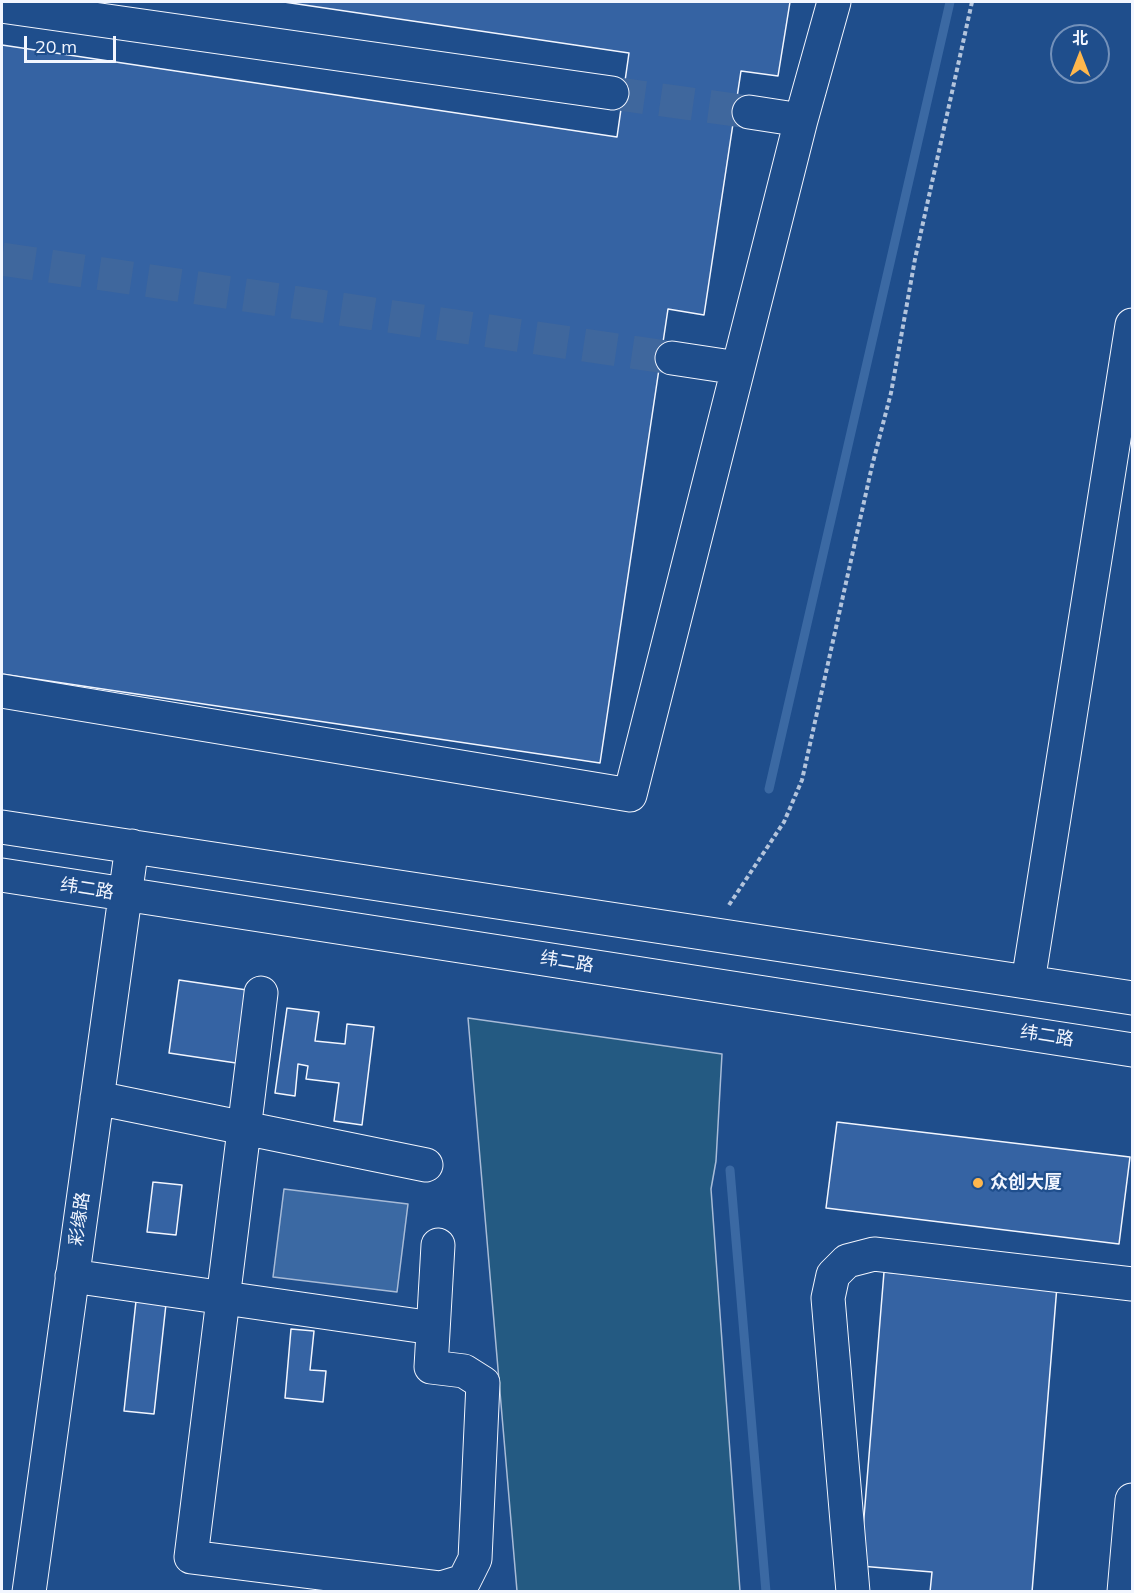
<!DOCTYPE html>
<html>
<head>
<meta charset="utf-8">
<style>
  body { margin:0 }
  #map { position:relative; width:1134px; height:1593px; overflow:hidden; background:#1f4e8c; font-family:Mulish,"Noto Sans SC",sans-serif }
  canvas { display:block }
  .frame { position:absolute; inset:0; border:3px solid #f2f6ff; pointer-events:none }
  .north { position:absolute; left:1050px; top:24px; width:60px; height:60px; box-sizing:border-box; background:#1f4e8c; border:2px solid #7391ba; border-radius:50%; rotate:0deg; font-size:16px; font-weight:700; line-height:24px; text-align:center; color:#f2f6ff }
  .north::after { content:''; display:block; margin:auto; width:21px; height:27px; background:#ffb74d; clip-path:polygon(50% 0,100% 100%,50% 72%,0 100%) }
  .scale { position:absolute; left:24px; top:36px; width:92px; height:27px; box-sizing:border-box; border:3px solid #f2f6ff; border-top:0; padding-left:8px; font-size:18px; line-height:21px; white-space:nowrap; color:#f2f6ff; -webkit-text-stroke:4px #1f4e8c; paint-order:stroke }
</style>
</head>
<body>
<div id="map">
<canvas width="1134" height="1593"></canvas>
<div class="frame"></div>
<div class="north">北</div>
<div class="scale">20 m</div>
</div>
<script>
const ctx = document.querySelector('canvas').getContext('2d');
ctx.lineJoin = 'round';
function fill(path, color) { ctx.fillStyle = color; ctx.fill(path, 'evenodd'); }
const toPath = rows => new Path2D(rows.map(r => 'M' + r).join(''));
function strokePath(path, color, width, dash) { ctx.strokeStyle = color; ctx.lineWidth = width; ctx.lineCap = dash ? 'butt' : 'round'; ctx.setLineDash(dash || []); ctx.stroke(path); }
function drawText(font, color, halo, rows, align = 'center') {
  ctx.font = font + ' Mulish,"Noto Sans SC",sans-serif'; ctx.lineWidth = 4.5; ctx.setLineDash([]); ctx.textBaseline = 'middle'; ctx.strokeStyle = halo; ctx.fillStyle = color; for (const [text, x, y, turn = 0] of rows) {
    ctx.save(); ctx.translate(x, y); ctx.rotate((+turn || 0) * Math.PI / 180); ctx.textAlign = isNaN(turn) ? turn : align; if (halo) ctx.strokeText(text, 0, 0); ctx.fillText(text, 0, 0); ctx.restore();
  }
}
const green = toPath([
  [468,1018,722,1054,716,1161,711,1189,740,1591,517,1591,468,1018]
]);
fill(green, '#245a82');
strokePath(green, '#a8bbd7', 1.5);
const water = toPath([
  [284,1189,408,1204,397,1292,273,1277,284,1189]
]);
fill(water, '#3b69a3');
strokePath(water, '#a8bbd7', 1.5);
strokePath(toPath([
  [769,789,950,2],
  [730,1170,766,1592]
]), '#3b69a3', 9);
const building = toPath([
  [284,2,790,2,778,76,741,71,704,315,668,309,600,763,2,674,2,45,617,137,629,53,284,2],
  [179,980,247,990,236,1063,169,1053,179,980],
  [287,1008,319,1012,315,1041,345,1044,347,1024,374,1027,362,1125,334,1121,339,1083,306,1079,308,1066,298,1064,295,1096,275,1093,287,1008],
  [837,1122,1130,1157,1119,1244,826,1208,837,1122],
  [153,1182,182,1185,176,1235,147,1232,153,1182],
  [884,1272,1057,1286,1032,1592,930,1592,932,1572,860,1566,884,1272],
  [136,1301,166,1304,154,1414,124,1411,136,1301],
  [291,1329,314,1331,310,1370,326,1371,323,1402,285,1398,291,1329]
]);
fill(building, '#3563a3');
strokePath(building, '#f2f6ff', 1.5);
strokePath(toPath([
  [612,93,749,112],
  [2,259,672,358]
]), '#3f679d', 33, [33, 16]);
const minor = toPath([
  [2,6,612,93],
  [749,112,801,120],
  [672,358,738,368],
  [2,691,630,795,801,120,834,2],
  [2,827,1132,998],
  [2,875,1132,1050],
  [1028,982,1132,325],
  [261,993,191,1557,441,1588,464,1581,475,1559,483,1383,464,1371,431,1367,438,1245],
  [97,1098,426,1165],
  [72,1276,433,1328],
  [29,1592,132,846],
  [853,1592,828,1298,833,1275,847,1261,874,1254,1132,1284],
  [1124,1592,1132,1500]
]);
strokePath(minor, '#f2f6ff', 35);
strokePath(toPath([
  [729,905,784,822,802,780,872,466,891,393,915,259,972,2]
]), '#b3c4dc', 4, [4.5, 3]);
strokePath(minor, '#1f4e8c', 33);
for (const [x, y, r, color] of [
  [978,1183,6,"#ffb74d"]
]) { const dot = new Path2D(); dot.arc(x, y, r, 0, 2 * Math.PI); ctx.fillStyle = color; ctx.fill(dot); strokePath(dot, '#1f4e8c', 2); }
drawText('18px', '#f2f6ff', '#1f4e8c', [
  ["纬二路",87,889,9],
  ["纬二路",567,962,9],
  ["纬二路",1047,1036,9],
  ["彩缘路",80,1219,-82]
]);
drawText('bold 18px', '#f2f6ff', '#1f4e8c', [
  ["众创大厦",990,1183]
], 'left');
</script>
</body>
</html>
